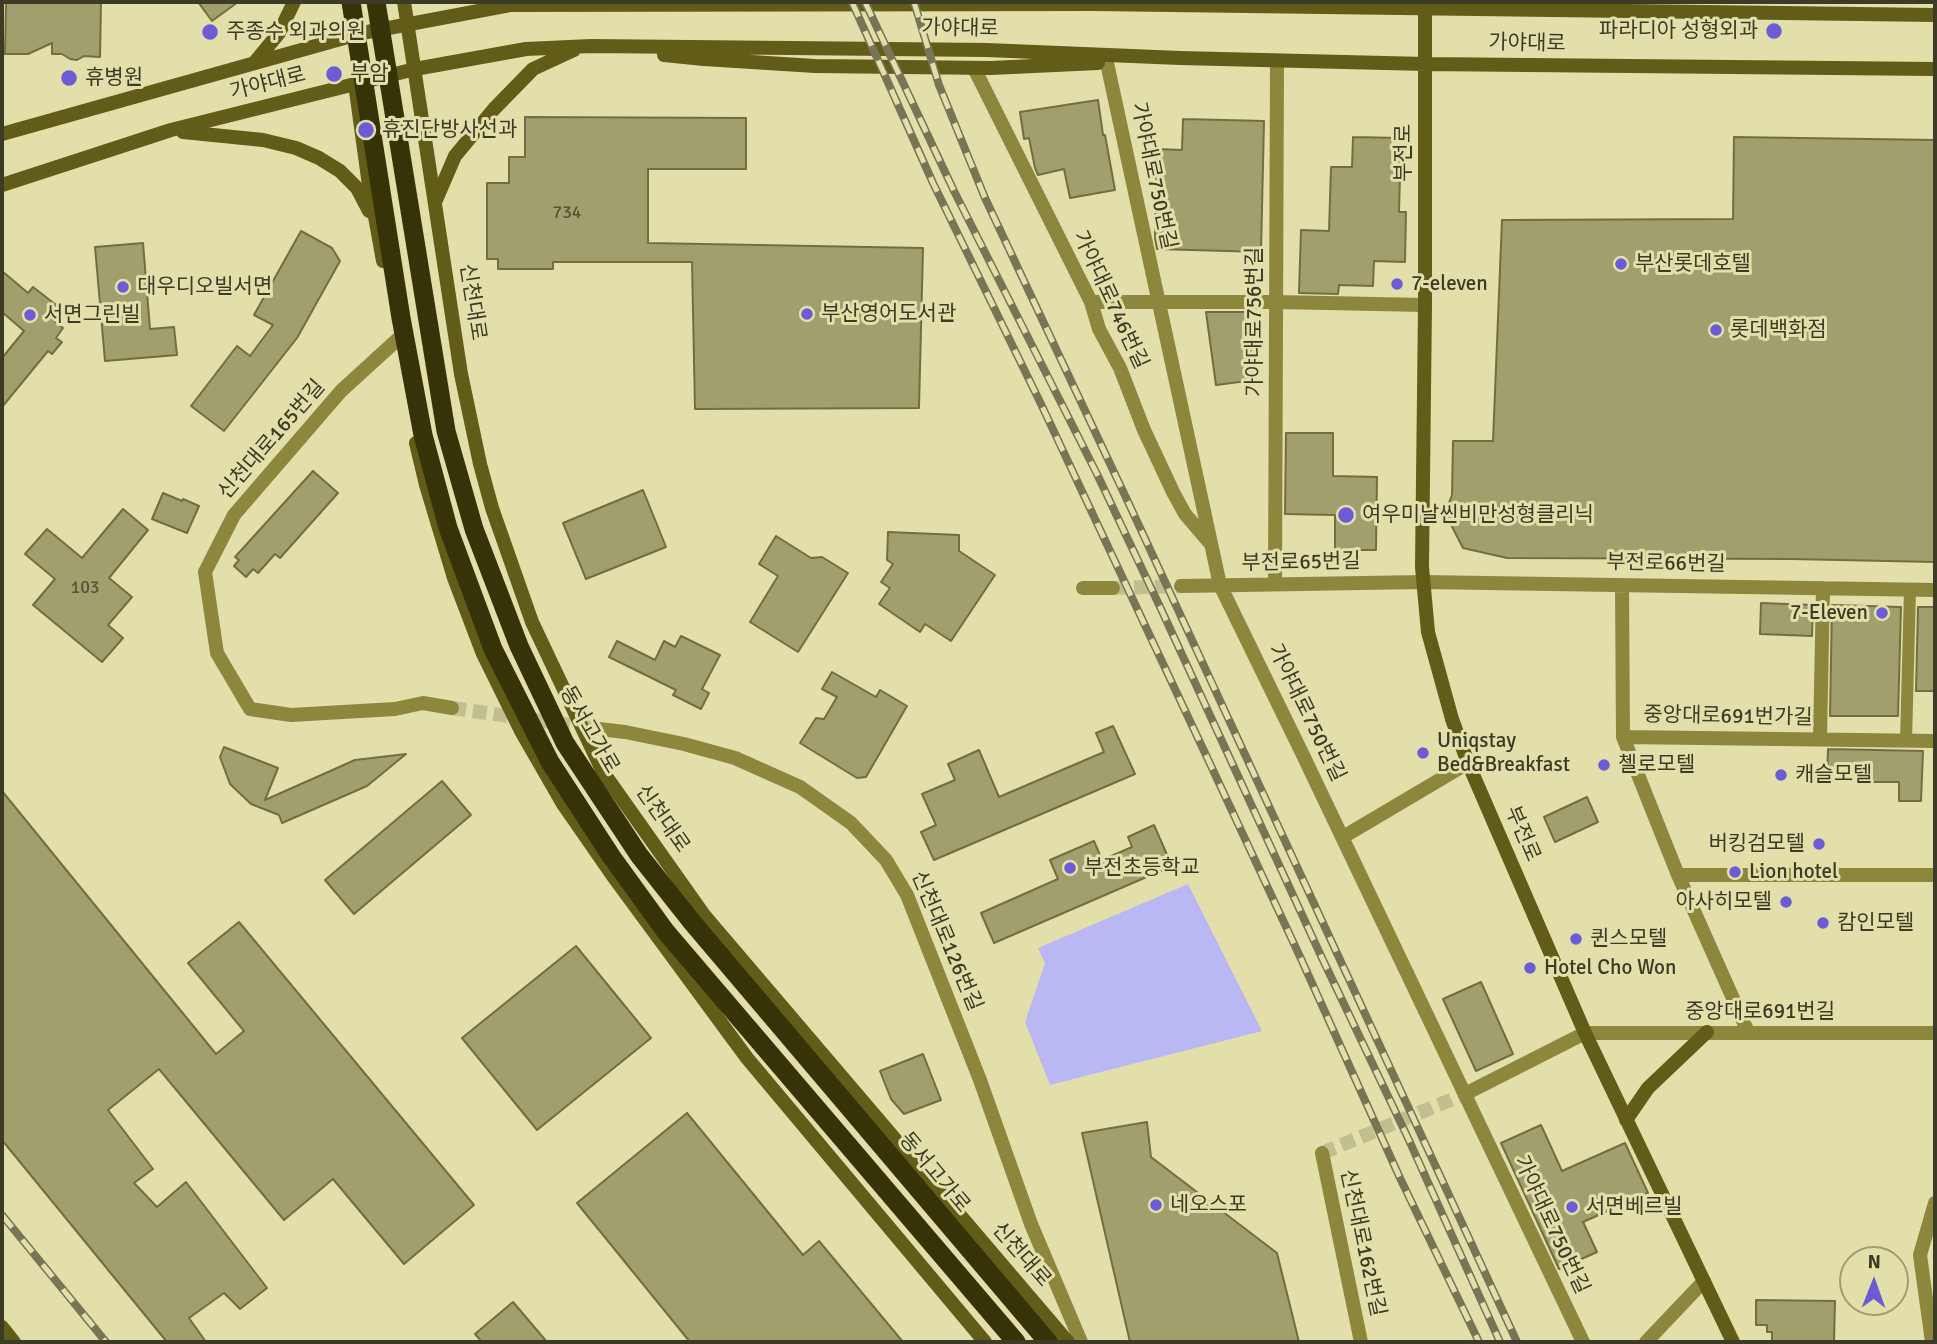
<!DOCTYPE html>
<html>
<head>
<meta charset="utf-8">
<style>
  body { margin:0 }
  #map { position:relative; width:1937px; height:1344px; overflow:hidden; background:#e2dfab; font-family:Signika,sans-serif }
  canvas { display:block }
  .frame { position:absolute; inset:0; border:4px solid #3c3b26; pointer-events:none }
  .north { position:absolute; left:1839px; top:1246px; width:70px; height:70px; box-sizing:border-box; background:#e2dfab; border:2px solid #a09d76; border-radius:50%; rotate:1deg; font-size:19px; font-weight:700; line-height:28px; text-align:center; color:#3c3b26 }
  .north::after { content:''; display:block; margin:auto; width:24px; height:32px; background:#6c5bd5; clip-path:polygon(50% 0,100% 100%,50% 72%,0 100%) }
</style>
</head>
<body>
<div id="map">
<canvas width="1937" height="1344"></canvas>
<div class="frame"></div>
<div class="north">N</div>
</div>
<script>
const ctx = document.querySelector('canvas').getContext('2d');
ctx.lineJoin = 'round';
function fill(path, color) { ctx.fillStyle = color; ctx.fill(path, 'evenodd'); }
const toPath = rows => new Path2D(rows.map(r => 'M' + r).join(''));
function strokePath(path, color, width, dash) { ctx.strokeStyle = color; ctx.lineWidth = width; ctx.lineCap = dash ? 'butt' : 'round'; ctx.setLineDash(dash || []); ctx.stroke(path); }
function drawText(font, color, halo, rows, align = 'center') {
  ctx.font = font + ' Signika,"Noto Sans KR",sans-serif'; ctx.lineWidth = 6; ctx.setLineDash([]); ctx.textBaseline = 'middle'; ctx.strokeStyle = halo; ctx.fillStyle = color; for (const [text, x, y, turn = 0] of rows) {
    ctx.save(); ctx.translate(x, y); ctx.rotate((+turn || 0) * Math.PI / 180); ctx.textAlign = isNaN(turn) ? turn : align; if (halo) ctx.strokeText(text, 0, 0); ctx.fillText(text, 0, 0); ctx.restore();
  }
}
fill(toPath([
  [1188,884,1262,1031,1050,1085,1025,1022,1045,963,1038,948]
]), '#b9b8f4');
const building = toPath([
  [6,2,101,2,100,57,84,56,77,60,70,59,62,54,52,54,52,43,28,54,5,54,6,2],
  [198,2,238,2,212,21,198,2],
  [1098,100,1103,135,1105,135,1115,190,1070,198,1064,169,1038,175,1035,168,1029,138,1024,139,1020,112,1098,100],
  [525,117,746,118,746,169,648,169,648,243,923,248,919,408,695,409,692,262,553,262,553,269,498,269,498,259,487,259,487,183,509,183,509,157,525,157,525,117],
  [1183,119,1264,121,1261,252,1157,249,1155,238,1157,149,1182,150,1183,119],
  [1353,137,1401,138,1399,212,1406,212,1405,262,1374,261,1373,286,1339,285,1338,294,1299,293,1301,230,1329,231,1331,167,1352,167,1353,137],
  [1734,137,1935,140,1935,562,1791,559,1507,558,1463,548,1445,513,1452,495,1453,441,1493,441,1502,220,1733,219,1734,137],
  [301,231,332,248,340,261,297,338,224,431,191,406,237,346,250,356,273,325,254,315,301,231],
  [143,243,150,329,174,327,177,355,105,361,95,247,143,243],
  [2,271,28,293,33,287,60,308,51,318,63,328,56,338,62,342,52,354,48,351,2,407,2,358,24,331,2,312,2,271],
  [1206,312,1245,312,1255,380,1216,385,1206,312],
  [1286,433,1333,433,1333,476,1377,477,1376,550,1335,550,1335,515,1285,514,1286,433],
  [313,471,338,493,280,558,275,554,258,573,253,569,246,577,234,566,239,560,235,557,313,471],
  [643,490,666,547,586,579,563,523,643,490],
  [163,493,182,501,183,499,199,506,187,533,152,519,163,493],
  [123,509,148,530,109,578,132,597,108,625,123,638,102,662,33,605,55,579,25,554,47,529,82,558,123,509],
  [888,532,959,535,959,551,995,575,951,641,925,624,920,632,879,604,890,588,881,582,893,564,887,560,888,532],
  [776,536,811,558,822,557,848,573,798,652,750,622,778,576,759,564,776,536],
  [1761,603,1813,605,1812,636,1760,634,1761,603],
  [1832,605,1901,607,1898,716,1830,716,1832,605],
  [1918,607,1935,607,1935,691,1916,691,1918,607],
  [681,636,720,655,702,689,709,693,701,709,673,695,676,690,609,657,617,641,655,660,664,641,675,647,681,636],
  [832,672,876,697,880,690,907,706,866,777,857,778,800,743,816,718,824,719,837,697,822,689,832,672],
  [1113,726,1135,774,934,860,921,832,936,825,922,794,955,780,948,764,979,750,999,797,1104,752,1096,733,1113,726],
  [224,747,278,768,265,800,355,760,406,754,367,786,282,823,279,815,251,804,230,784,220,757,224,747],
  [1828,749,1923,751,1921,801,1899,801,1899,782,1861,782,1861,776,1827,775,1828,749],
  [442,781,471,815,354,914,325,880,442,781],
  [2,791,216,1054,244,1031,188,963,239,922,474,1205,404,1264,333,1179,284,1220,159,1069,108,1110,153,1169,134,1183,157,1207,186,1182,267,1288,240,1309,224,1293,189,1318,206,1342,167,1342,2,1140,2,791],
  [1587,797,1598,822,1555,842,1544,817,1587,797],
  [1154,825,1172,866,994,943,981,913,1058,879,1050,860,1094,841,1102,860,1132,847,1128,837,1154,825],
  [576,946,651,1038,537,1130,462,1038,576,946],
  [1481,982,1513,1054,1476,1071,1443,999,1481,982],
  [923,1054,941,1100,904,1114,891,1099,880,1071,923,1054],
  [687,1113,803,1255,819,1241,903,1342,690,1342,577,1203,687,1113],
  [1147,1122,1151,1157,1277,1253,1299,1342,1130,1342,1082,1133,1147,1122],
  [1541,1125,1562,1171,1625,1143,1648,1193,1583,1222,1597,1252,1559,1269,1501,1143,1541,1125],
  [1756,1300,1835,1301,1834,1342,1772,1342,1772,1332,1767,1332,1767,1325,1756,1325,1756,1300],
  [513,1302,547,1342,482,1342,475,1334,513,1302]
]);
fill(building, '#a29f6e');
strokePath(building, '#726e3f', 2);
strokePath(toPath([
  [1113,588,1181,586],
  [452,708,599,729],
  [1322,1153,1465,1094]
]), '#c1be90', 14, [14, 7]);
strokePath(toPath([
  [1906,741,1910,589]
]), '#8c873d', 12);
strokePath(toPath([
  [1107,63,1220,585,1302,753,1583,1342],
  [974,68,1091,302,1099,329,1120,368,1144,430,1173,492,1185,514,1209,542],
  [1091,302,1276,302,1425,305],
  [398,339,341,391,234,515,205,572,217,653,250,709,291,715,395,709,423,703,452,708],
  [1275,584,1277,61],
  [1622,585,1623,737,1678,875,1748,1032],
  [1181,586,1423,582,1935,590],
  [1083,588,1113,588],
  [599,729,625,732,684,744,735,758,800,787,851,823,886,860,907,895,980,1080,1031,1224,1081,1342],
  [1623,737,1935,741],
  [1820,739,1823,588],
  [1343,837,1468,763],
  [1678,875,1935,875],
  [1465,1094,1585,1033],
  [1322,1153,1361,1342],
  [1932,1342,1920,1255,1935,1203]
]), '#8c873d', 14);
strokePath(toPath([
  [1585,1033,1935,1033],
  [1646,1342,1704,1281]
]), '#8c873d', 14);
strokePath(toPath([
  [404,2,461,374,480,464,492,508,532,622,603,772,704,915,1068,1342],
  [1425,2,1425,305,1422,567,1428,632,1452,719,1468,763,1585,1033,1733,1342],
  [664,55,704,59,815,66,991,68,1098,63],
  [255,62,279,33,294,2],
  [356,91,368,178,383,261],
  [183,132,263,140,296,148,319,158,340,171,357,188,369,211],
  [2,134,362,33,510,5,1094,4,1935,15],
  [2,185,171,130,415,69,526,49,591,46,987,50,1180,58,1426,64,1935,69],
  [436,200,455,156,494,109,533,69,574,50],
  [416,443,426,485,454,578,483,654,521,731,563,804,613,876,747,1058,985,1342],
  [1626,1120,1648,1088,1707,1032],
  [2,1327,14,1342]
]), '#615c18', 14);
const rail = toPath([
  [852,2,933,183,1041,404,1205,753,1302,961,1400,1178,1479,1342],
  [865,2,954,191,1097,474,1161,609,1322,958,1408,1138,1500,1342],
  [914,2,939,85,985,198,1129,504,1517,1342],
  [2,1215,106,1342]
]);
strokePath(rail, '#777555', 8);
strokePath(rail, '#e2dfab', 5, [16]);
strokePath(toPath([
  [351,2,401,318,423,435,448,528,493,649,550,762,611,856,666,932,1016,1342],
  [376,2,446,431,474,529,519,646,565,743,639,855,692,922,1048,1342]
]), '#363309', 19);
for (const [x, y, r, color] of [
  [1774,31,9,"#6c5bd5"],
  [210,32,9,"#6c5bd5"],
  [334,74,9,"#6c5bd5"],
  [69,78,9,"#6c5bd5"],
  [366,130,9,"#6c5bd5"],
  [1621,264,7,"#6c5bd5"],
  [1397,284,7,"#6c5bd5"],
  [123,287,7,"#6c5bd5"],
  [807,314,7,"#6c5bd5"],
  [30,315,7,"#6c5bd5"],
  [1716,330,7,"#6c5bd5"],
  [1346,515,9,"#6c5bd5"],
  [1882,613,7,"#6c5bd5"],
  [1423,753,7,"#6c5bd5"],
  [1604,765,7,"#6c5bd5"],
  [1781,775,7,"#6c5bd5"],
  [1819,844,7,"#6c5bd5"],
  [1070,868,7,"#6c5bd5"],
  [1735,872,7,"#6c5bd5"],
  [1786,902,7,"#6c5bd5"],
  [1823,923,7,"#6c5bd5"],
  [1576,939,7,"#6c5bd5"],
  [1530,968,7,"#6c5bd5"],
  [1156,1205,7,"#6c5bd5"],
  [1572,1207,7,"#6c5bd5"]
]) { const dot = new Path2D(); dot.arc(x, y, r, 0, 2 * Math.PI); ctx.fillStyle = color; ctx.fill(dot); strokePath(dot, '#e2dfab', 2.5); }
drawText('18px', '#565438', null, [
  ["734",567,213],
  ["103",85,588]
]);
drawText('21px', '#3c3b26', '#e2dfab', [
  ["가야대로",960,29,1],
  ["가야대로",1527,44,1],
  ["가야대로",268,84,-14],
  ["부전로",1404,153,-90],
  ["가야대로750번길",1153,176,78],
  ["가야대로746번길",1110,300,65],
  ["신천대로",472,302,81],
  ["가야대로756번길",1255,322,-90],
  ["신천대로165번길",272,440,-49],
  ["부전로65번길",1301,563,-1],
  ["부전로66번길",1666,564,1],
  ["가야대로750번길",1306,713,64],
  ["중앙대로691번가길",1728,717,1],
  ["동서고가로",589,730,60],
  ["신천대로",662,819,55],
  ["부전로",1522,834,67],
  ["신천대로126번길",946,941,67],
  ["중앙대로691번길",1760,1012],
  ["동서고가로",934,1173,50],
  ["가야대로750번길",1551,1225,65],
  ["신천대로162번길",1362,1243,78],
  ["신천대로",1021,1255,49]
]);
drawText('21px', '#3c3b26', '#e2dfab', [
  ["파라디아 성형외과",1758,31,"right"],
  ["주종수 외과의원",226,32],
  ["부암",350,74],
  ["휴병원",85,78],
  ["휴진단방사선과",382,130],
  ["부산롯데호텔",1635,264],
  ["7-eleven",1411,284],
  ["대우디오빌서면",137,287],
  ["부산영어도서관",821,314],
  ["서면그린빌",44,315],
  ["롯데백화점",1730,330],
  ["여우미날씬비만성형클리닉",1362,515],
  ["7-Eleven",1868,613,"right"],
  ["Uniqstay",1437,741],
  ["Bed&Breakfast",1437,765],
  ["첼로모텔",1618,765],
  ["캐슬모텔",1795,775],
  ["버킹검모텔",1805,844,"right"],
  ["부전초등학교",1084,868],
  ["Lion hotel",1749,872],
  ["아사히모텔",1772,902,"right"],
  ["캄인모텔",1837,923],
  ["퀸스모텔",1590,939],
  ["Hotel Cho Won",1544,968],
  ["네오스포",1170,1205],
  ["서면베르빌",1586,1207]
], 'left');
</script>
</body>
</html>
